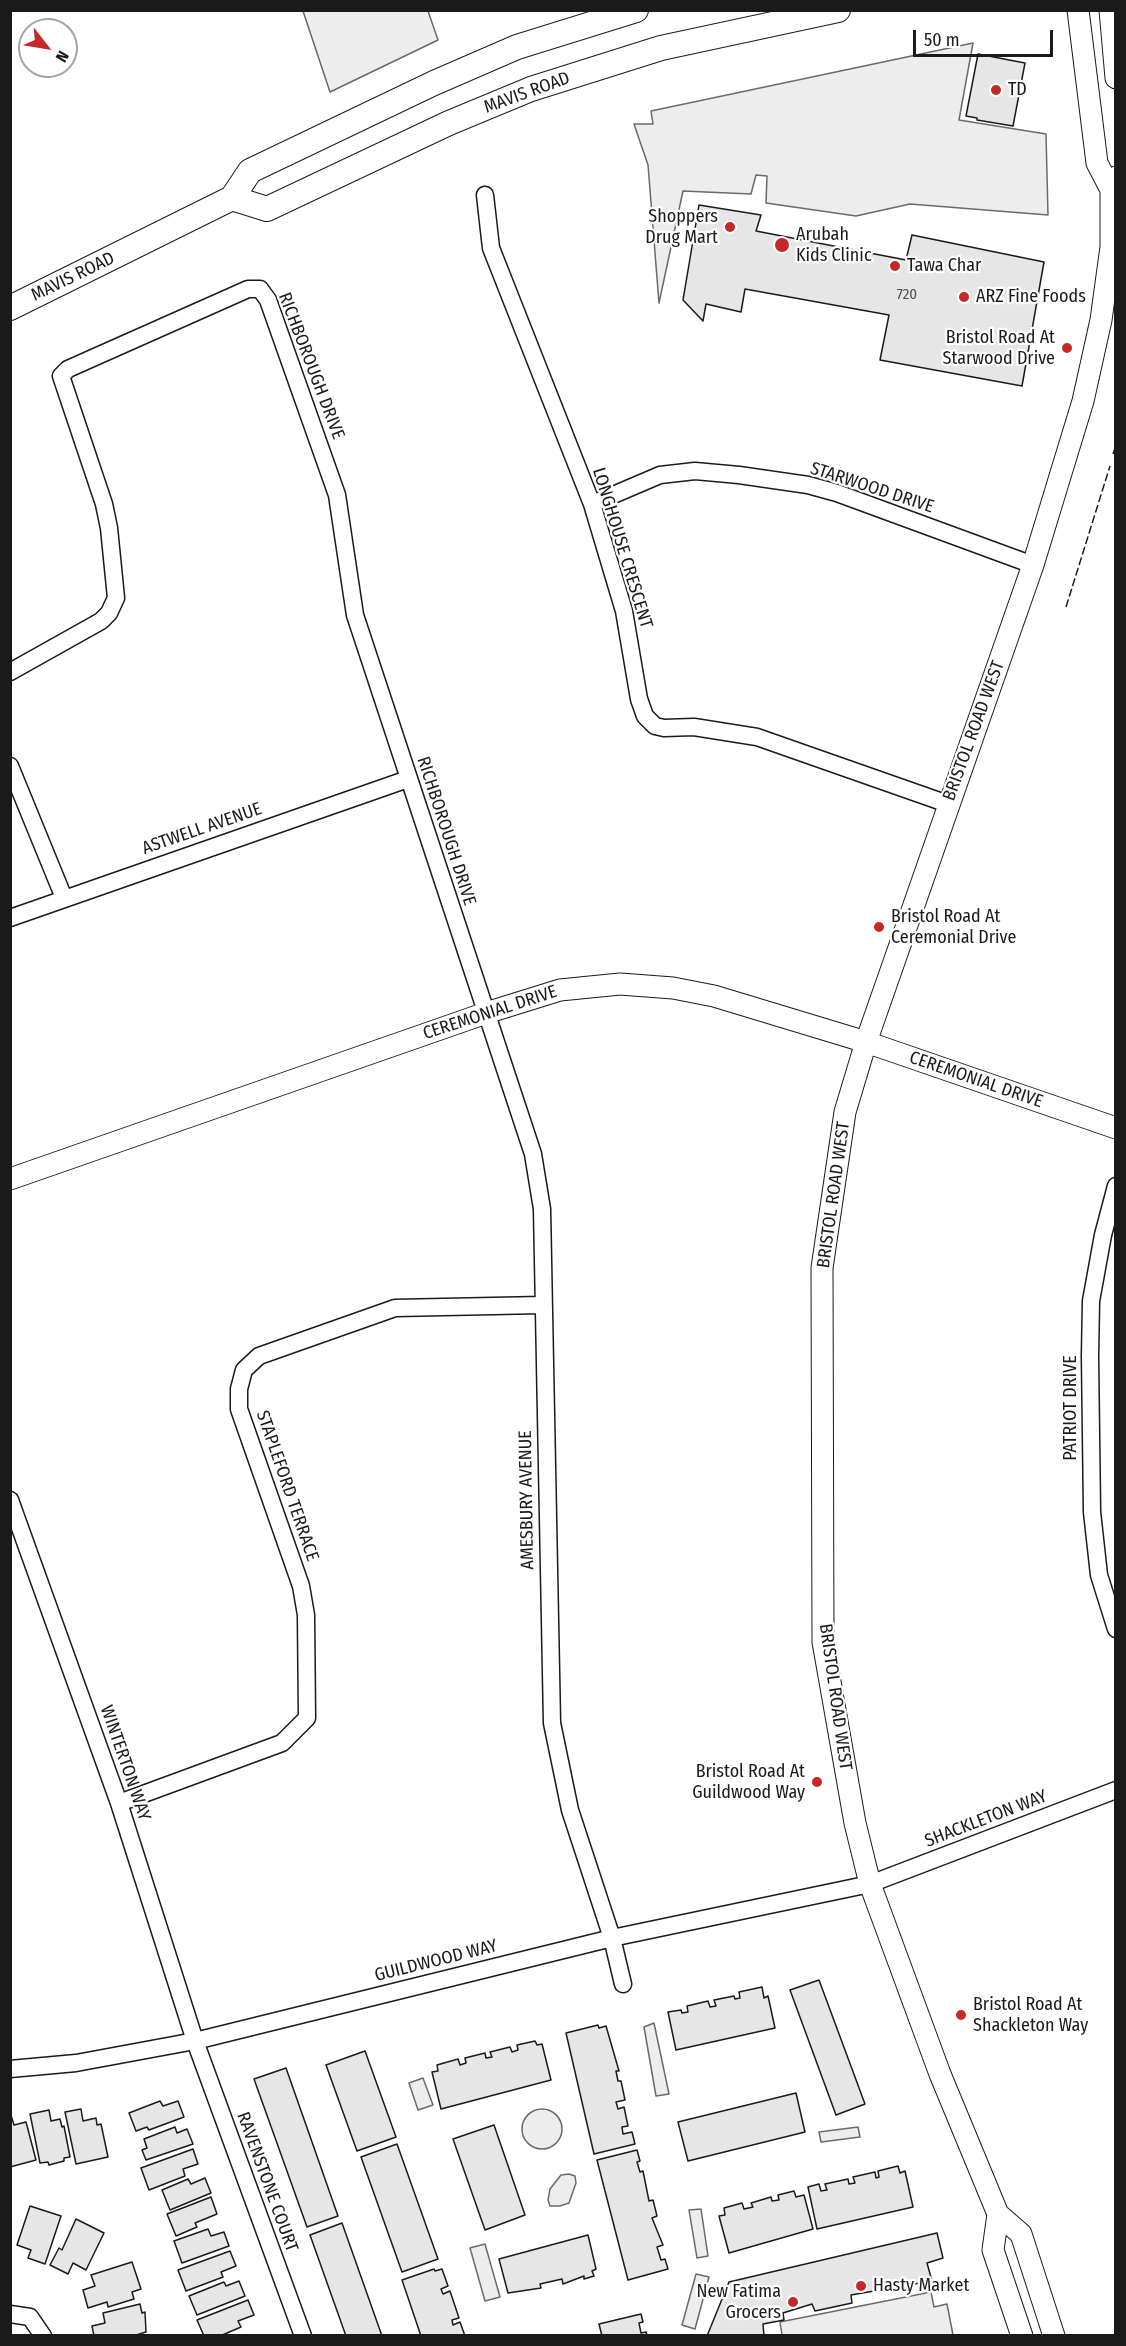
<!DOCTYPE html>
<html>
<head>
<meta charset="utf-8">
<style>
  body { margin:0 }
  #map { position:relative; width:1126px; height:2346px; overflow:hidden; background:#fff; font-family:"Fira Sans Condensed",sans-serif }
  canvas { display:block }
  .frame { position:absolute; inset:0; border:12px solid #1a1a1a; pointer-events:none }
  .north { position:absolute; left:18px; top:18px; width:60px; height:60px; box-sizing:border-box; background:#fff; border:2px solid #a3a3a3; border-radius:50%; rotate:121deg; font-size:16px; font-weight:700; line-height:24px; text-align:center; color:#1a1a1a }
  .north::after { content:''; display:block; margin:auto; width:21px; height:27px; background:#c62828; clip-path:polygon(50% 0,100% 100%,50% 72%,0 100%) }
  .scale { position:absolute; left:913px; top:30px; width:140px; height:27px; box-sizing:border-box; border:3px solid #1a1a1a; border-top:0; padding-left:8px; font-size:18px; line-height:21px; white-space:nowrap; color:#1a1a1a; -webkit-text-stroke:4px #fff; paint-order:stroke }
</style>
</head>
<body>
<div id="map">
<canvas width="1126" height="2346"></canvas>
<div class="frame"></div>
<div class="north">N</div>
<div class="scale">50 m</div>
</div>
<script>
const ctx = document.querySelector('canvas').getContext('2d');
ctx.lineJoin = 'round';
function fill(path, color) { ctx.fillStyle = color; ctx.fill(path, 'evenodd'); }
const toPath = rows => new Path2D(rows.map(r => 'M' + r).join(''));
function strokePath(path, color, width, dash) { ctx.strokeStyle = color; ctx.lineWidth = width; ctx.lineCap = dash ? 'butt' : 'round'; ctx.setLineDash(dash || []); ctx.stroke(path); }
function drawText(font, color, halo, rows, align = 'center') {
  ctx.font = font + ' "Fira Sans Condensed",sans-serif'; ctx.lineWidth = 4.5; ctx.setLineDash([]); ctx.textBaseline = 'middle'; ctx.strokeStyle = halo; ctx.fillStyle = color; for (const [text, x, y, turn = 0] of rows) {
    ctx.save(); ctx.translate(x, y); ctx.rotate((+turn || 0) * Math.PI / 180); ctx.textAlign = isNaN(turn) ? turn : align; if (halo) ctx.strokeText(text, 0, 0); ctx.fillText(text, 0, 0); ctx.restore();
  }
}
const built = toPath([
  [303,11,428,11,438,40,330,92,303,11],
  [973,43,959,120,1046,134,1048,215,910,204,856,216,766,203,767,176,756,175,751,194,683,191,659,303,648,165,634,124,653,124,651,111,973,43],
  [654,2023,669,2094,656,2096,644,2027,654,2023],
  [423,2078,433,2105,418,2110,409,2083,423,2078],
  '522 2129a20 20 0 1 1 40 0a20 20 0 1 1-40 0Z',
  [858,2127,860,2137,821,2142,819,2132,858,2127],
  [569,2174,575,2176,576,2183,569,2203,560,2206,550,2206,548,2200,550,2189,561,2175,569,2174],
  [701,2209,708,2256,697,2258,689,2210,701,2209],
  [485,2244,500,2297,485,2301,470,2248,485,2244],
  [696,2274,709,2277,695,2329,682,2325,696,2274],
  [931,2292,934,2307,947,2304,953,2335,782,2335,780,2322,931,2292]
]);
fill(built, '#ededed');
strokePath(built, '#6a6a6a', 1.5);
const building = toPath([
  [978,54,1025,63,1013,126,977,120,977,118,966,116,978,54],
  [699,205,761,215,756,231,906,260,912,235,1044,262,1022,386,880,360,889,315,745,289,741,312,706,304,703,321,683,300,699,205],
  [819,1980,865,2104,836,2115,790,1990,819,1980],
  [762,1987,764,1998,768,1996,775,2028,676,2050,668,2012,681,2010,682,2013,688,2012,687,2006,708,2001,710,2007,716,2006,714,2000,734,1996,735,1999,740,1998,739,1992,762,1987],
  [598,2025,599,2028,606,2026,619,2071,616,2071,618,2081,621,2081,625,2100,616,2102,618,2109,624,2107,628,2126,622,2127,623,2134,632,2132,635,2144,594,2154,566,2033,598,2025],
  [535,2041,537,2045,542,2044,551,2080,441,2109,432,2072,438,2071,437,2065,458,2059,460,2065,466,2063,465,2058,485,2053,486,2058,492,2057,490,2052,510,2047,512,2052,518,2050,517,2045,535,2041],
  [365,2051,396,2137,357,2151,326,2065,365,2051],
  [286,2068,338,2216,307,2227,254,2079,286,2068],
  [796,2093,805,2132,688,2161,678,2122,796,2093],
  [160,2101,163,2106,178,2101,184,2117,149,2130,147,2127,136,2131,129,2113,160,2101],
  [81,2109,83,2121,96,2118,97,2125,101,2124,108,2157,76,2164,65,2112,81,2109],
  [49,2110,51,2121,60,2119,62,2127,64,2126,70,2157,64,2158,64,2161,49,2165,48,2162,40,2163,30,2114,49,2110],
  [10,2112,14,2125,26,2122,36,2160,10,2167,10,2112],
  [494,2125,525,2215,485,2230,453,2139,494,2125],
  [175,2127,177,2133,187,2129,193,2144,146,2160,142,2150,147,2148,144,2139,175,2127],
  [397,2144,438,2259,402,2272,361,2157,397,2144],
  [193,2149,198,2164,183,2169,185,2176,149,2190,141,2168,193,2149],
  [637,2150,640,2161,637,2162,640,2172,643,2171,649,2201,653,2200,657,2216,652,2218,663,2245,657,2247,661,2260,665,2259,668,2269,628,2280,597,2160,637,2150],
  [898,2166,900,2173,905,2171,913,2207,817,2229,808,2187,819,2184,821,2191,827,2190,825,2184,848,2179,849,2184,855,2183,853,2177,875,2172,876,2178,879,2177,878,2171,898,2166],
  [205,2178,211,2193,170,2210,162,2190,188,2179,191,2184,205,2178],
  [794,2191,796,2197,804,2195,813,2229,729,2253,719,2216,725,2215,724,2208,742,2203,744,2209,753,2207,751,2203,771,2197,772,2201,779,2200,778,2195,794,2191],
  [211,2197,217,2214,195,2223,197,2227,176,2236,167,2214,211,2197],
  [30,2206,61,2216,45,2264,28,2258,31,2250,17,2245,30,2206],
  [76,2219,104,2233,86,2270,73,2263,68,2274,50,2265,59,2248,62,2250,76,2219],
  [342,2223,382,2336,346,2336,310,2235,342,2223],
  [208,2229,211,2236,224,2232,229,2246,182,2263,174,2241,208,2229],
  [937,2233,943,2258,927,2263,932,2281,851,2295,852,2303,815,2311,812,2304,783,2313,784,2320,763,2324,764,2336,707,2336,729,2282,937,2233],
  [588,2235,596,2269,592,2271,594,2276,584,2279,584,2276,563,2284,562,2279,540,2284,541,2288,508,2293,499,2259,588,2235],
  [230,2251,236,2266,221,2272,223,2277,186,2291,178,2270,230,2251],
  [132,2262,141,2289,132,2292,134,2299,108,2307,107,2302,88,2308,83,2290,95,2286,91,2275,132,2262],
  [434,2269,435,2271,442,2269,448,2286,441,2289,443,2294,450,2291,459,2318,452,2320,453,2325,460,2322,465,2336,421,2336,402,2280,434,2269],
  [239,2281,245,2296,197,2315,189,2296,224,2282,226,2286,239,2281],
  [248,2300,254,2315,238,2321,241,2327,220,2336,204,2336,197,2320,248,2300],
  [140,2304,142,2313,145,2312,146,2332,133,2336,94,2336,92,2326,105,2323,103,2313,140,2304],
  [641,2314,643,2322,639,2323,641,2333,646,2332,647,2336,602,2336,599,2324,641,2314]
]);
fill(building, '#e6e6e6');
strokePath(building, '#1a1a1a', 1.5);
const minor = toPath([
  [485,195,491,248,592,504,624,611,639,699,645,716,655,726,664,728,694,727,757,737,948,804],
  [592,504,660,475,695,471,739,475,808,485,837,493,1033,565],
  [10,672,101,621,109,613,116,598,109,528,104,504,61,376,68,369,248,289,260,289,268,300,337,495,355,615,533,1154,542,1209,552,1723,570,1810,612,1938,623,1984],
  [10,766,64,898],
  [10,918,408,779],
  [1116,1186,1103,1235,1091,1301,1090,1356,1092,1512,1099,1575,1116,1629],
  [10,1500,119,1803,195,2041,303,2336],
  [119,1803,282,1743,307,1718,306,1615,301,1586,239,1409,239,1389,244,1370,259,1356,395,1308,542,1305],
  [10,2069,76,2063,195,2041,612,1938,870,1884,1116,1790],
  [10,2314,30,2317,43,2336]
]);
const tertiary = toPath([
  [1078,10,1097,163,1111,190],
  [1110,10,1116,78],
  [10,1179,486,1013,560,990,620,984,673,988,714,996,866,1042,1116,1128],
  [998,2214,993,2250,1022,2336],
  [1054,2336,1021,2234,998,2214,940,2074,870,1884,855,1823,823,1642,822,1268,845,1112,866,1042,1033,565,1083,401,1101,320,1111,247,1111,190,1116,177]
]);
const secondary = toPath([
  [232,198,267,209,449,123,531,89,661,48,838,10],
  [10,308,232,198,250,171,434,83,517,47,636,10]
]);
strokePath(minor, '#1a1a1a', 19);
strokePath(tertiary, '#1a1a1a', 23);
strokePath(secondary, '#1a1a1a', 26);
strokePath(minor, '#fff', 16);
strokePath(tertiary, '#fff', 21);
strokePath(secondary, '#fff', 24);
strokePath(toPath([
  [1113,454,1116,445],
  [1066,607,1110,466]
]), '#1a1a1a', 1.5, [8, 3]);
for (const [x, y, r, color] of [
  [996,90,6,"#c62828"],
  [730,227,6,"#c62828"],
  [782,245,8,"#c62828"],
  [895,266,6,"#c62828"],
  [964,297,6,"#c62828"],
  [1067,348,6,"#c62828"],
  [879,927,6,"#c62828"],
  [817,1782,6,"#c62828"],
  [961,2015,6,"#c62828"],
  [861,2286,6,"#c62828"],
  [793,2302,6,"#c62828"]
]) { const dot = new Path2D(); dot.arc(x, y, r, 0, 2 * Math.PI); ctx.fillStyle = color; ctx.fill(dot); strokePath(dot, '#fff', 2); }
drawText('15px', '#4d4d4d', null, [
  ["720",907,295]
]);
drawText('18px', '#1a1a1a', '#fff', [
  ["TD",1008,90],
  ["Shoppers",718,217,"right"],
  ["Drug Mart",718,238,"right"],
  ["Arubah",796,235],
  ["Kids Clinic",796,256],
  ["Tawa Char",907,266],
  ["ARZ Fine Foods",976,297],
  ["Bristol Road At",1055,338,"right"],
  ["Starwood Drive",1055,359,"right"],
  ["Bristol Road At",891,917],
  ["Ceremonial Drive",891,938],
  ["Bristol Road At",805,1772,"right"],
  ["Guildwood Way",805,1793,"right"],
  ["Bristol Road At",973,2005],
  ["Shackleton Way",973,2026],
  ["Hasty Market",873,2286],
  ["New Fatima",781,2292,"right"],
  ["Grocers",781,2313,"right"]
], 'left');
drawText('18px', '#1a1a1a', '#fff', [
  ["MAVIS ROAD",527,93,-20],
  ["MAVIS ROAD",73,277,-26],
  ["RICHBOROUGH DRIVE",311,366,69],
  ["STARWOOD DRIVE",872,488,18],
  ["LONGHOUSE CRESCENT",622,548,73],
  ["BRISTOL ROAD WEST",974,731,-70],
  ["ASTWELL AVENUE",202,829,-19],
  ["RICHBOROUGH DRIVE",446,831,72],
  ["CEREMONIAL DRIVE",490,1013,-18],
  ["CEREMONIAL DRIVE",976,1080,19],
  ["BRISTOL ROAD WEST",834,1195,-82],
  ["PATRIOT DRIVE",1071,1408,-90],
  ["STAPLEFORD TERRACE",287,1486,71],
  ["AMESBURY AVENUE",527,1500,-91],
  ["BRISTOL ROAD WEST",835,1697,82],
  ["WINTERTON WAY",125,1763,71],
  ["SHACKLETON WAY",986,1819,-21],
  ["GUILDWOOD WAY",436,1961,-14],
  ["RAVENSTONE COURT",267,2182,70]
]);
</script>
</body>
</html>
